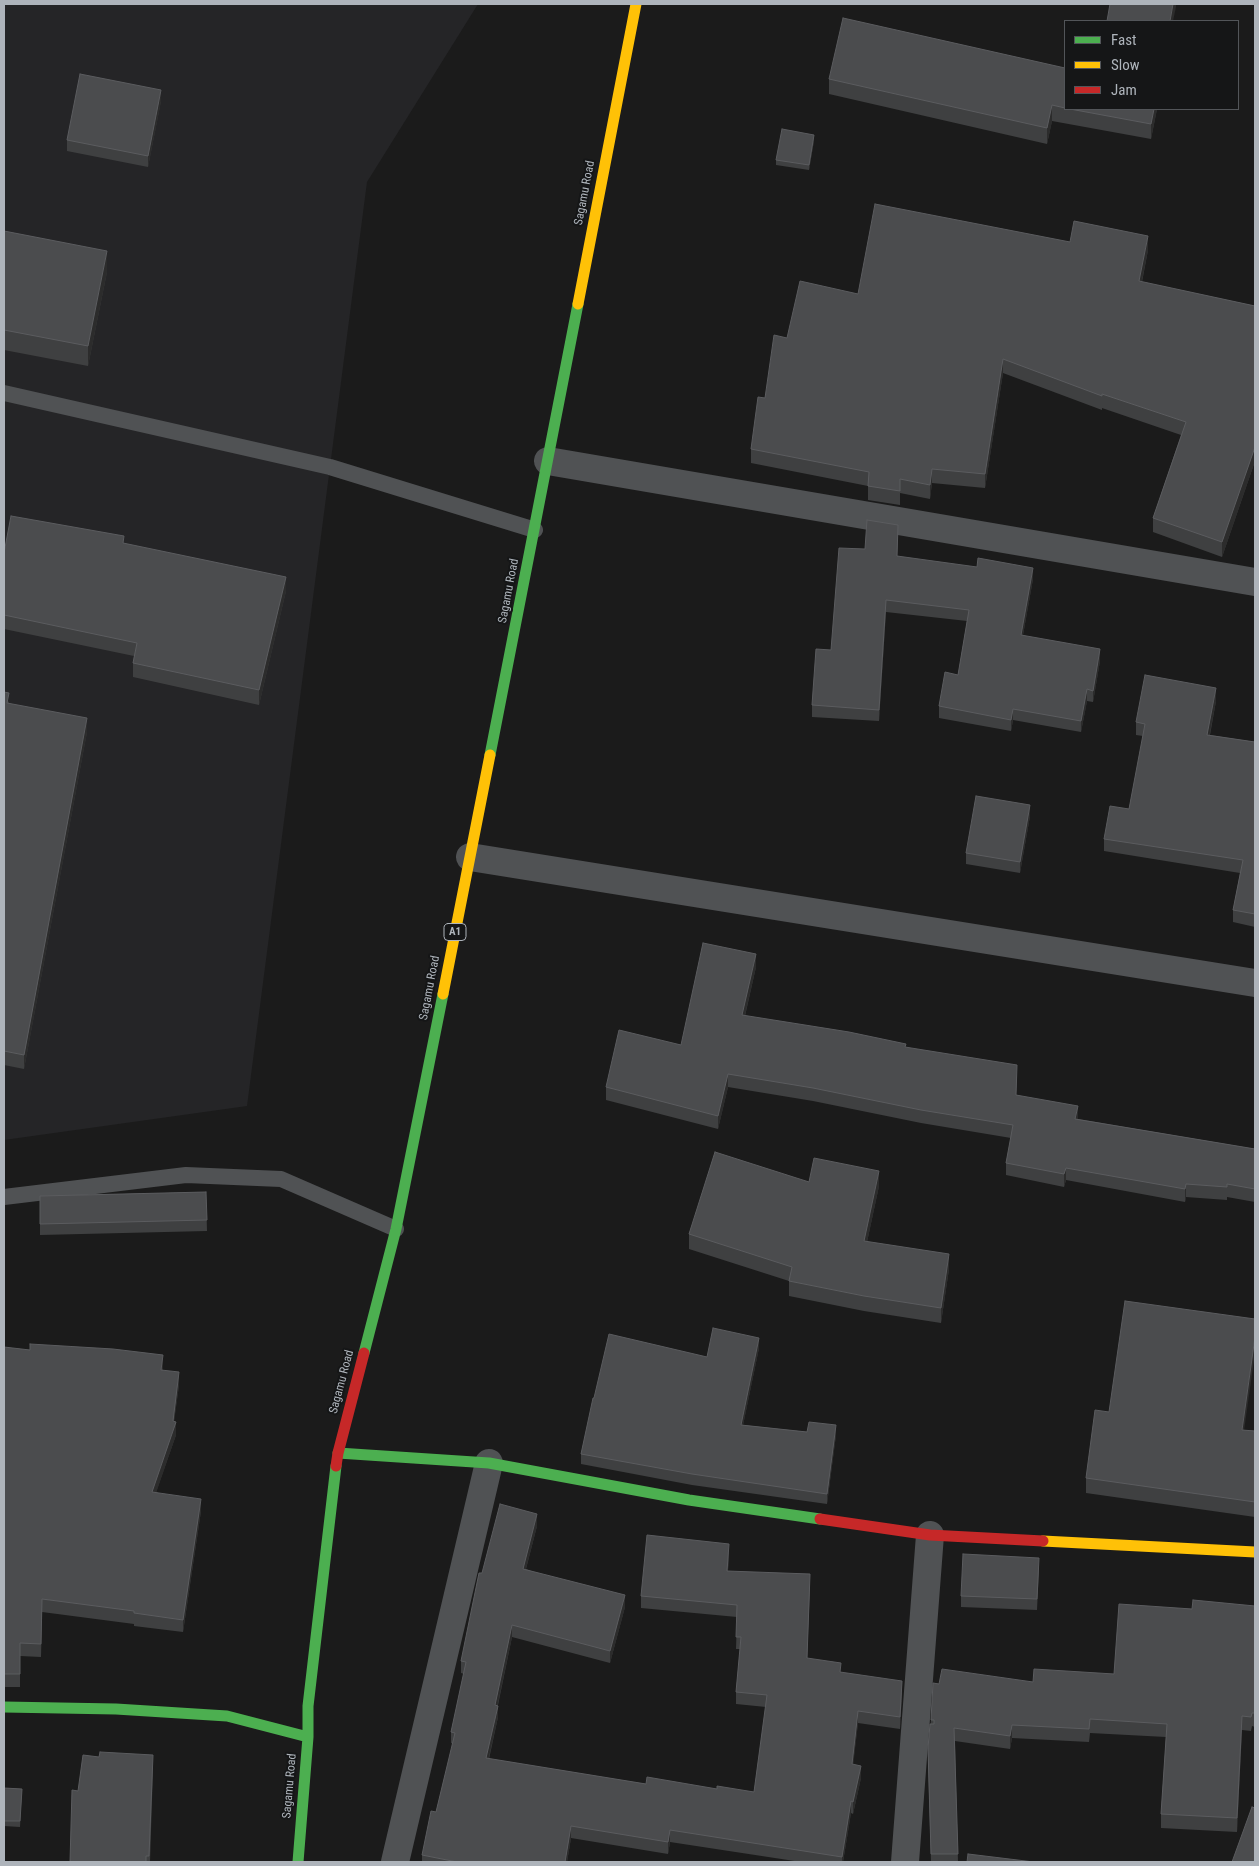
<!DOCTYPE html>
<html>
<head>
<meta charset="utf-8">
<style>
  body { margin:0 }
  #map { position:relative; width:1259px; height:1866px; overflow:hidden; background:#1b1b1b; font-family:"Roboto Condensed",sans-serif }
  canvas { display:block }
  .frame { position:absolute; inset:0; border:5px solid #aeb4bb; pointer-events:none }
  .legend { position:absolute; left:1064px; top:20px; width:175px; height:90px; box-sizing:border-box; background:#151617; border:1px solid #525559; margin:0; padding:6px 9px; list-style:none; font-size:15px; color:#aeb4bb }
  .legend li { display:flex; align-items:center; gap:10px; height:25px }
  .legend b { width:25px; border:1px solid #525559 }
</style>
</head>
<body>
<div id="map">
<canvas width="1259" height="1866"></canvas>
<div class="frame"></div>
<ul class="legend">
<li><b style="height:6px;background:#4caf50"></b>Fast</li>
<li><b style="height:6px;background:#ffc107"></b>Slow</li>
<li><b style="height:6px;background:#c62828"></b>Jam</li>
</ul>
</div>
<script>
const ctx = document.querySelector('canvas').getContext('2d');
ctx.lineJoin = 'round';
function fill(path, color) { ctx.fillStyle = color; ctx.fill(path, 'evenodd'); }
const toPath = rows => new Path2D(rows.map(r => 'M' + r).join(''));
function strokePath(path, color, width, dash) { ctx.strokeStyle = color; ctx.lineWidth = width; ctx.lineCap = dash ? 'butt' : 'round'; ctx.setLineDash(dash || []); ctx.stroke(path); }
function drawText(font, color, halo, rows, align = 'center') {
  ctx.font = font + ' "Roboto Condensed",sans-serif'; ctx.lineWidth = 4; ctx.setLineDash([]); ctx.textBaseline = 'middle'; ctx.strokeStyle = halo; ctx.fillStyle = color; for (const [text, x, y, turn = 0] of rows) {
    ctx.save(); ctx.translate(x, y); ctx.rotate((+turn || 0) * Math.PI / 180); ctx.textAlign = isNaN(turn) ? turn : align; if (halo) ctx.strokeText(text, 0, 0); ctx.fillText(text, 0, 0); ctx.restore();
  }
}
fill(toPath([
  [4,4,478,4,367,182,247,1106,4,1140]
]), '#252527');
strokePath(toPath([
  [4,393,330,467,535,530],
  [4,1197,186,1175,281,1179,396,1229]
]), '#505254', 16);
strokePath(toPath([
  [548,461,1255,582],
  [470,857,1255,983],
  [395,1862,489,1463],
  [905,1862,930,1535]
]), '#505254', 28);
strokePath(toPath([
  [490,755,578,304],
  [364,1353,396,1229,443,994],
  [338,1453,489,1463,689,1500,820,1519],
  [4,1707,116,1709,227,1716,308,1737],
  [298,1862,308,1737,308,1706,336,1466]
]), '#4caf50', 11);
strokePath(toPath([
  [578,304,636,4],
  [443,994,490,755],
  [1043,1541,1255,1552]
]), '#ffc107', 11);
strokePath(toPath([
  [336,1466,338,1453,364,1353],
  [820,1519,930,1535,1043,1541]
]), '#c62828', 11);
fill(toPath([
  [1065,68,1065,109,1157,109,1151,139,1052,121,1047,144,829,94,829,79],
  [161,101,148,167,67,151,67,140],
  [814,141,809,170,776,165,776,160],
  [4,231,107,272,88,366,4,350],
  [1070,242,1148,250,1142,282,1255,306,1255,461,1222,557,1153,532,1153,518,1181,435,1102,408,1102,410,1003,373,985,488,932,483,930,499,900,493,900,505,868,500,868,486,751,463,751,449,765,398,787,338,858,294],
  [898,537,897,556,1033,579,1023,635,1100,661,1093,702,1087,701,1081,732,1013,720,1011,731,939,718,939,706,958,675,967,621,886,612,879,721,812,717,812,705,865,549],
  [124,543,286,591,259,705,133,677,133,663,134,656,4,629,4,553],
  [4,692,9,703,87,732,24,1069,4,1065],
  [1216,701,1210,735,1255,742,1255,927,1233,922,1233,910,1240,873,1104,851,1104,839,1129,809,1143,736,1136,735,1136,722],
  [1030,816,1020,873,966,864,966,853],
  [756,967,745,1016,906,1048,1017,1077,1016,1095,1078,1119,1255,1149,1255,1202,1227,1197,1227,1200,1186,1197,1185,1202,1066,1180,1064,1187,1006,1175,1006,1163,1011,1138,921,1123,813,1101,728,1087,718,1129,606,1100,606,1087,681,1045],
  [809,1182,879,1186,867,1242,949,1269,941,1323,864,1311,789,1296,789,1281,689,1249,689,1234],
  [206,1192,207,1231,40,1235,40,1196],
  [4,1347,163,1368,163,1370,179,1385,174,1421,176,1435,156,1492,201,1511,183,1632,134,1626,134,1624,42,1612,41,1657,20,1656,20,1687,4,1687],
  [759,1348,743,1425,836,1435,827,1504,692,1485,581,1464,581,1454,594,1398,707,1357],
  [1244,1430,1255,1431,1255,1517,1086,1493,1086,1478],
  [537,1526,526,1569,625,1607,610,1663,512,1637,498,1705,498,1717,489,1759,646,1784,754,1792,766,1707,736,1704,736,1692,740,1649,736,1649,737,1617,641,1608,641,1596,729,1556,728,1571,810,1586,807,1659,841,1672,902,1693,900,1729,858,1723,853,1764,861,1778,853,1814,851,1813,843,1862,801,1862,670,1842,668,1854,571,1838,567,1862,422,1862,422,1855,436,1812,453,1744,451,1743,451,1732,464,1674,461,1673,461,1661,482,1573],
  [1039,1568,1037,1610,961,1607,961,1596],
  [1255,1606,1255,1727,1252,1726,1251,1731,1242,1730,1237,1832,1161,1828,1161,1814,1166,1737,1090,1733,1089,1742,1012,1738,1010,1749,955,1741,958,1862,931,1862,928,1761,931,1720,939,1684,1033,1682,1114,1674,1192,1609],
  [153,1768,150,1862,70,1862,78,1791],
  [4,1788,22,1789,20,1827,4,1826]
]), '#3f4041');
fill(toPath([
  [1173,4,1176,4,1176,7,1173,21,1170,21],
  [161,90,161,101,148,167,148,156],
  [1052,105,1052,121,1047,144,1047,128],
  [1154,109,1157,109,1151,139,1151,124],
  [814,135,814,141,809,170,809,165],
  [1148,236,1148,250,1139,295,1139,281],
  [107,251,107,272,88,366,88,346],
  [1003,359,1003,373,985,488,985,474],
  [1255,447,1255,461,1222,557,1222,542],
  [932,469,932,483,930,499,930,485],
  [1033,568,1033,579,1021,646,1021,635],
  [286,577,286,591,259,705,259,690],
  [886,600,886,612,879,721,879,710],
  [1100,649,1100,661,1093,702,1093,691],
  [1216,688,1216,701,1207,748,1207,735],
  [1087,689,1087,701,1081,732,1081,721],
  [1013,709,1013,720,1011,731,1011,720],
  [87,718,87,732,24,1069,24,1055],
  [1030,805,1030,816,1020,873,1020,862],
  [756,954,756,967,742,1028,742,1015],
  [728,1074,728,1087,718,1129,718,1116],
  [1078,1106,1078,1119,1075,1119],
  [1066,1168,1066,1180,1064,1187,1064,1174],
  [879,1171,879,1186,864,1256,864,1241],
  [1186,1184,1186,1197,1185,1202,1185,1189],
  [949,1254,949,1269,941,1323,941,1308],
  [1255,1337,1255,1353,1242,1445,1242,1430],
  [759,1338,759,1348,741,1435,741,1425],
  [163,1355,163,1368,161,1383,161,1370],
  [179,1372,179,1385,173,1430,176,1422,176,1435,152,1505,152,1492,173,1421],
  [836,1425,836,1435,827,1504,827,1494],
  [201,1499,201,1511,183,1632,183,1620],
  [537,1514,537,1526,523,1580,523,1569],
  [729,1544,729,1556,727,1583,727,1571],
  [625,1595,625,1607,610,1663,610,1651],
  [42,1599,42,1612,41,1657,41,1644],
  [512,1625,512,1637,495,1717,495,1705],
  [902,1681,902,1693,900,1729,900,1717],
  [498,1706,498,1717,486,1770,486,1758],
  [858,1711,858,1723,852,1776,852,1764],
  [1242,1716,1242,1730,1237,1832,1237,1818],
  [1012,1725,1012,1738,1010,1749,1010,1736],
  [153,1755,153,1768,149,1862],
  [861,1766,861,1778,853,1814,853,1802],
  [851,1801,851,1813,843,1862,842,1862,842,1857],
  [571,1826,571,1838,567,1862,565,1862],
  [670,1830,670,1842,668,1854,668,1842]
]), '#2c2c2c');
const building = toPath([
  [1110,4,1173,4,1170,21,1107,21,1110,4],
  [843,18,1065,68,1065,108,1052,105,1047,128,829,79,843,18],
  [80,74,161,90,148,156,67,140,80,74],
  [1070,109,1154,109,1151,124,1070,109],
  [782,129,814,135,809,165,776,160,782,129],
  [875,204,1070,242,1074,221,1148,236,1139,281,1255,306,1255,447,1222,542,1153,518,1186,422,1102,394,1102,396,1003,359,985,474,932,469,930,485,900,479,900,491,868,486,869,472,751,449,758,397,765,398,774,335,787,338,800,281,858,294,875,204],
  [4,231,107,251,88,346,4,330,4,231],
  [11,516,124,536,123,543,286,577,259,690,133,663,137,643,4,615,4,553,11,516],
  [867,520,898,525,897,556,977,567,978,558,1033,568,1021,635,1100,649,1093,691,1087,689,1081,721,1013,709,1011,720,939,706,945,672,958,675,969,610,886,600,879,710,812,705,816,649,831,650,839,548,865,549,867,520],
  [1145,675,1216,688,1207,735,1255,742,1255,914,1233,910,1243,860,1104,839,1110,806,1129,809,1145,724,1136,722,1145,675],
  [4,692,9,693,7,703,87,718,24,1055,4,1051,4,692],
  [976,796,1030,805,1020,862,966,853,976,796],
  [703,943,756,954,742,1015,849,1032,906,1044,905,1047,1017,1065,1016,1095,1078,1106,1075,1119,1255,1149,1255,1189,1227,1184,1227,1187,1186,1184,1185,1189,1066,1168,1064,1174,1006,1163,1013,1125,921,1110,813,1088,728,1074,718,1116,606,1087,619,1030,681,1045,703,943],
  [715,1152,809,1182,814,1158,879,1171,864,1241,949,1254,941,1308,864,1296,789,1281,792,1267,689,1234,715,1152],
  [206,1192,207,1220,40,1224,40,1196,206,1192],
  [1125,1301,1255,1319,1255,1337,1242,1430,1255,1431,1255,1502,1086,1478,1095,1410,1109,1412,1125,1301],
  [713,1328,759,1338,741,1425,807,1432,809,1422,836,1425,827,1494,692,1474,581,1454,593,1398,594,1398,609,1334,707,1357,713,1328],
  [30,1344,113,1349,163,1355,161,1370,179,1372,173,1421,176,1422,152,1492,201,1499,183,1620,134,1613,134,1611,42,1599,41,1644,20,1643,20,1674,4,1674,4,1347,30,1350,30,1344],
  [500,1504,537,1514,523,1569,625,1595,610,1651,512,1625,495,1705,498,1706,486,1758,646,1784,647,1777,717,1789,717,1786,754,1792,767,1695,736,1692,741,1637,736,1637,737,1605,641,1596,647,1535,729,1544,727,1571,810,1574,807,1658,841,1663,840,1672,902,1681,900,1717,858,1711,852,1764,861,1766,853,1802,851,1801,842,1857,670,1830,668,1842,571,1826,565,1862,457,1862,422,1855,431,1811,436,1812,455,1733,451,1732,466,1662,461,1661,479,1573,482,1573,500,1504],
  [963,1554,1039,1558,1037,1599,961,1596,963,1554],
  [1193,1600,1255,1606,1255,1713,1252,1713,1251,1717,1242,1716,1237,1818,1161,1814,1167,1724,1090,1719,1089,1729,1012,1725,1010,1736,954,1728,958,1854,931,1854,928,1748,930,1724,934,1724,934,1720,931,1720,933,1683,939,1684,942,1669,1033,1682,1034,1669,1114,1674,1119,1604,1192,1609,1193,1600],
  [100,1752,153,1755,149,1856,146,1856,146,1862,70,1862,72,1790,78,1791,83,1755,99,1757,100,1752],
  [4,1788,22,1789,20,1821,4,1821,4,1788],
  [1252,1807,1255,1808,1255,1862,1232,1862,1252,1807],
  [968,1854,1034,1862,967,1862,968,1854]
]);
fill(building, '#4b4c4e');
strokePath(building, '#5b5c5f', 1);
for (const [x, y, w] of [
  [455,932,22]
]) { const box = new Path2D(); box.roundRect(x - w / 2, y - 8.5, w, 17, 4); ctx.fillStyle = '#151617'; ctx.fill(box); strokePath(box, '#aeb4bb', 1); }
drawText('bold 11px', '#aeb4bb', null, [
  ["A1",455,932]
]);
drawText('12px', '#aeb4bb', '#151617', [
  ["Sagamu Road",585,193,-79],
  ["Sagamu Road",509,591,-79],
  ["Sagamu Road",430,988,-79],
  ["Sagamu Road",342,1382,-75],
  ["Sagamu Road",290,1786,-85]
]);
</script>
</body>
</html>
